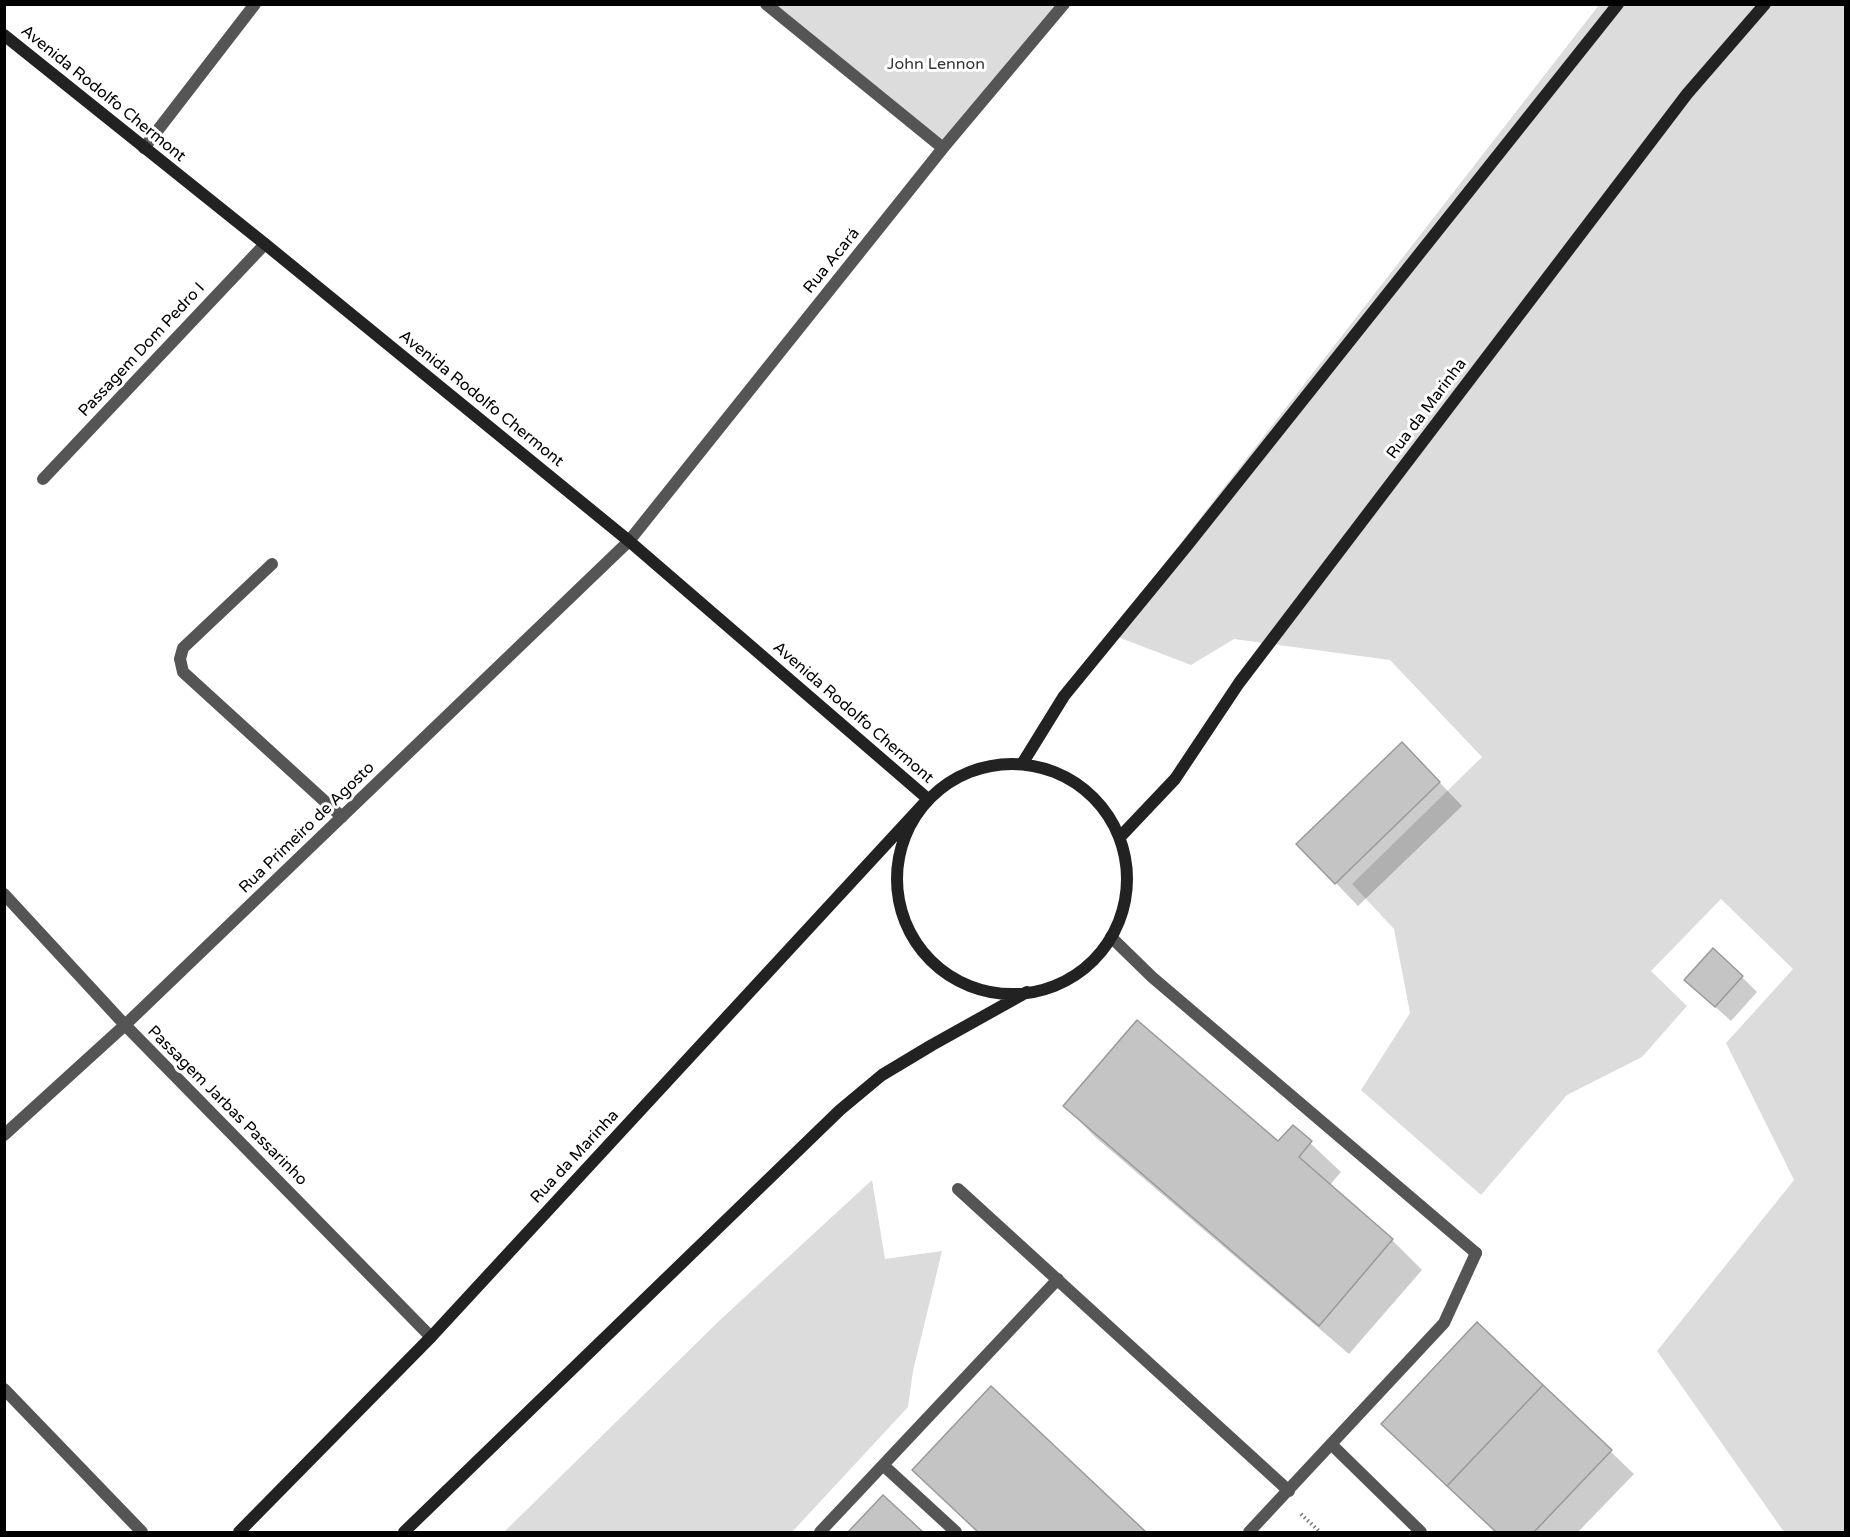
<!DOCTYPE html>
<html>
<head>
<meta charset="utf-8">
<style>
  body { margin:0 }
  #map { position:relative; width:1850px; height:1537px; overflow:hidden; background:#fff; font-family:"Varela Round",sans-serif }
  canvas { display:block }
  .frame { position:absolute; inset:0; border:6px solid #000; pointer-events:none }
</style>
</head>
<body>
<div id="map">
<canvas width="1850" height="1537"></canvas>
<div class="frame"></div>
</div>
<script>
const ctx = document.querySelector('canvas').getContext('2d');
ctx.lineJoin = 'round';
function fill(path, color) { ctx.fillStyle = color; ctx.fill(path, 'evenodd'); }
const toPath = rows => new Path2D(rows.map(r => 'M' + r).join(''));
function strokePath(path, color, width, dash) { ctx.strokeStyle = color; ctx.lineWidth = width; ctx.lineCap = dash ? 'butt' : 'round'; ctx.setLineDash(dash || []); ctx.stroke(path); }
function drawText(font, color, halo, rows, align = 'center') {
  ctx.font = font + ' "Varela Round",sans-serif'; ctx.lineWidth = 6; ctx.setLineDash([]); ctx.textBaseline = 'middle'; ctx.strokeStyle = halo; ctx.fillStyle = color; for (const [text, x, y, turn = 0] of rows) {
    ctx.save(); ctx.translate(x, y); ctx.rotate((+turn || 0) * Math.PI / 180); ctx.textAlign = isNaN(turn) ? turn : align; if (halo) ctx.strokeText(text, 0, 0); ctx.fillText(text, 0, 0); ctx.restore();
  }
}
fill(toPath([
  [766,5,1064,5,943,148],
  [1599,5,1845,5,1845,1532,1784,1532,1657,1351,1794,1180,1726,1043,1793,969,1721,899,1651,971,1687,1006,1642,1057,1567,1095,1481,1195,1361,1090,1410,1013,1394,929,1352,884,1482,757,1390,660,1234,639,1191,665,1110,634],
  [872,1180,885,1259,942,1251,913,1371,908,1407,792,1532,504,1532,720,1320]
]), '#dcdcdc');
fill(toPath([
  [1425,767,1462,806,1358,906,1336,883],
  [1742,977,1757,992,1731,1021,1702,995],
  [1065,1106,1278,1143,1293,1127,1341,1172,1329,1186,1392,1240,1422,1270,1349,1354,1094,1136],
  [1477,1324,1634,1474,1578,1532,1497,1532,1405,1446],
  [991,1388,1144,1532,978,1532,944,1500],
  [883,1497,921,1532,850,1532]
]), '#0003');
const building = toPath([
  [1402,742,1440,782,1335,884,1296,844,1402,742],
  [1713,948,1743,976,1715,1007,1684,980,1713,948],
  [1137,1020,1278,1141,1293,1125,1312,1141,1299,1157,1393,1239,1319,1326,1063,1106,1137,1020],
  [1477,1322,1543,1385,1447,1486,1381,1424,1477,1322],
  [1543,1385,1612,1450,1534,1532,1496,1532,1447,1486,1543,1385],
  [991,1386,1146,1532,978,1532,912,1470,991,1386],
  [883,1495,923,1532,848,1532,883,1495]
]);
fill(building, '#c4c4c4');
strokePath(building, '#999', 1.5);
strokePath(toPath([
  [1301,1514,1320,1532]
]), '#777', 4, [1.5, 3]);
strokePath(toPath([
  [1111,937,1152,977,1476,1253]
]), '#555', 12);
strokePath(toPath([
  [766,4,943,148],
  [144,148,255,4],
  [43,479,265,244],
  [272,564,183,648,180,659,183,672,342,817],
  [4,894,125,1025,431,1337],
  [4,1135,125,1025,629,541,943,148,1064,4],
  [958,1189,1289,1491],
  [4,1389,142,1532],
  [1331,1444,1421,1532],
  [883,1465,956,1532],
  [820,1532,1058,1279],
  [1249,1532,1444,1323,1476,1253]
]), '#555', 12);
strokePath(toPath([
  [4,35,265,244,629,541,928,799,431,1337,239,1532],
  [1022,764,1064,696,1186,547,1618,4],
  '897 879a115 115 0 1 1 230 0a115 115 0 1 1-230 0Z',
  [1120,837,1175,779,1239,683,1687,94,1765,4],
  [404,1532,840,1110,882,1075,932,1045,1027,992]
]), '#222', 12);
drawText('16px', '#333', '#fff', [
  ["John Lennon",936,65]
]);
drawText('16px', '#000', '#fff', [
  ["Avenida Rodolfo Chermont",103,94,39],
  ["Rua Acará",832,261,-51],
  ["Passagem Dom Pedro I",142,350,-47],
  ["Avenida Rodolfo Chermont",481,399,39],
  ["Rua da Marinha",1427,409,-53],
  ["Avenida Rodolfo Chermont",853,713,41],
  ["Rua Primeiro de Agosto",307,828,-44],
  ["Passagem Jarbas Passarinho",227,1106,45],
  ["Rua da Marinha",575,1157,-47]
]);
</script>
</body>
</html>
